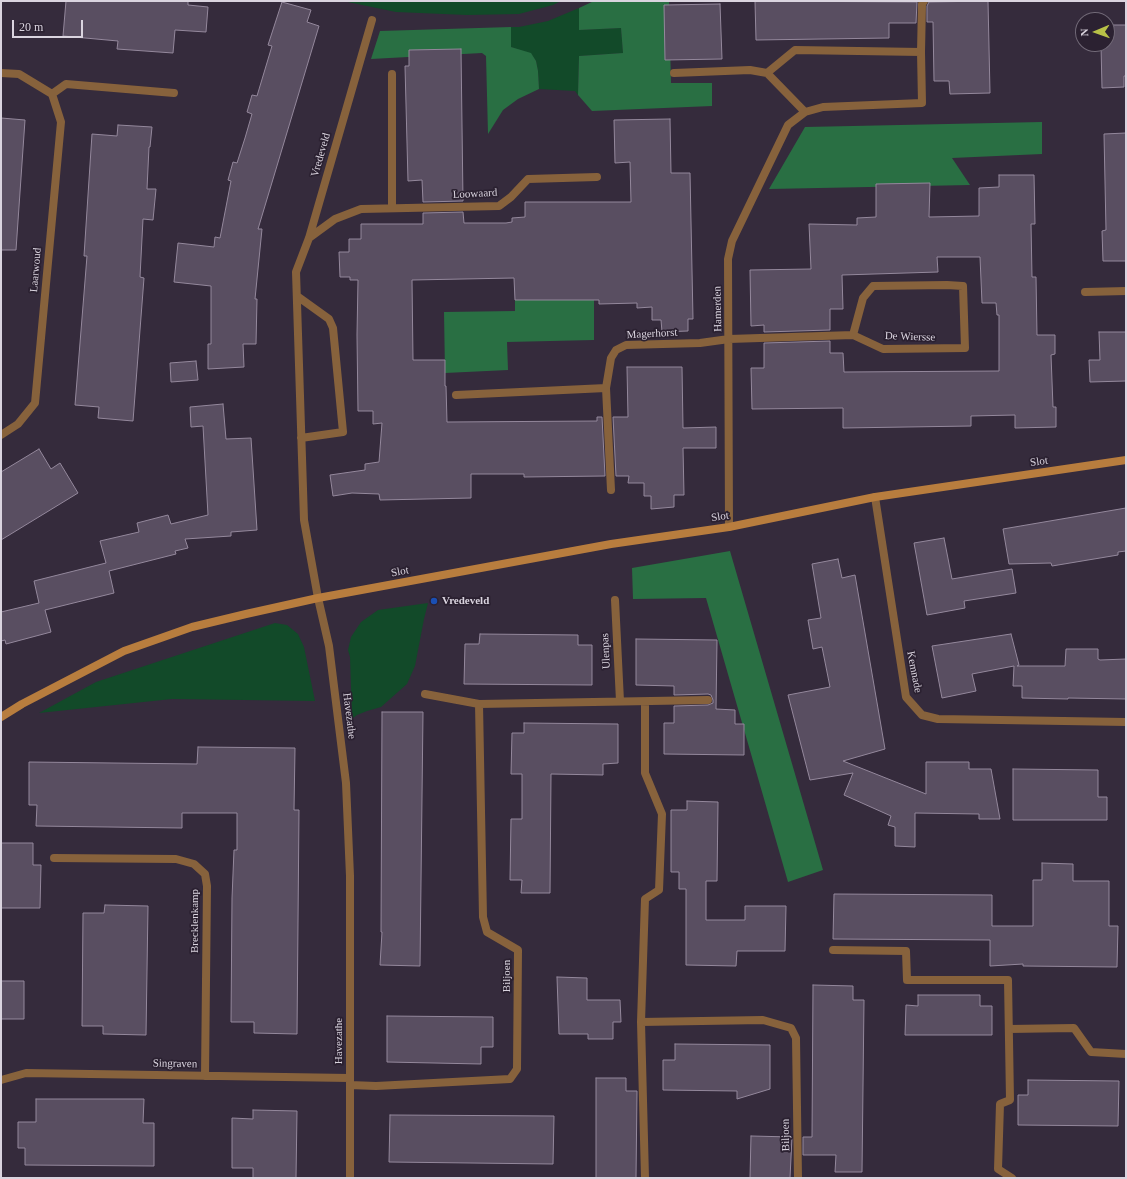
<!DOCTYPE html>
<html>
<head>
<meta charset="utf-8">
<style>
  body { margin:0 }
  #map { position:relative; width:1127px; height:1179px; overflow:hidden; background:#352b3c; font-family:Georgia,serif }
  canvas { display:block }
  .frame { position:absolute; inset:0; border:2px solid #dad4df; pointer-events:none }
  .north { position:absolute; left:1075px; top:12px; width:40px; height:40px; box-sizing:border-box; background:#2b2131; border:1px solid #716977; border-radius:50%; rotate:268deg; font-size:11px; font-weight:700; line-height:16px; text-align:center; color:#dad4df }
  .north::after { content:''; display:block; margin:auto; width:14px; height:18px; background:#b8c147; clip-path:polygon(50% 0,100% 100%,50% 72%,0 100%) }
  .scale { position:absolute; left:12px; top:20px; width:71px; height:18px; box-sizing:border-box; border:2px solid #dad4df; border-top:0; padding-left:5px; font-size:12px; line-height:14px; white-space:nowrap; color:#dad4df; -webkit-text-stroke:3px #2b2131; paint-order:stroke }
</style>
</head>
<body>
<div id="map">
<canvas width="1127" height="1179"></canvas>
<div class="frame"></div>
<div class="north">N</div>
<div class="scale">20 m</div>
</div>
<script>
const ctx = document.querySelector('canvas').getContext('2d');
ctx.lineJoin = 'round';
function fill(path, color) { ctx.fillStyle = color; ctx.fill(path, 'evenodd'); }
const toPath = rows => new Path2D(rows.map(r => 'M' + r).join(''));
function strokePath(path, color, width, dash) { ctx.strokeStyle = color; ctx.lineWidth = width; ctx.lineCap = dash ? 'butt' : 'round'; ctx.setLineDash(dash || []); ctx.stroke(path); }
function drawText(font, color, halo, rows, align = 'center') {
  ctx.font = font + ' Georgia,serif'; ctx.lineWidth = 3.5; ctx.setLineDash([]); ctx.textBaseline = 'middle'; ctx.strokeStyle = halo; ctx.fillStyle = color; for (const [text, x, y, turn = 0] of rows) {
    ctx.save(); ctx.translate(x, y); ctx.rotate((+turn || 0) * Math.PI / 180); ctx.textAlign = isNaN(turn) ? turn : align; if (halo) ctx.strokeText(text, 0, 0); ctx.fillText(text, 0, 0); ctx.restore();
  }
}
fill(toPath([
  [343,1,561,1,553,5,519,14,467,15,396,12],
  [579,8,579,30,621,28,623,53,579,56,578,95,575,91,539,89,538,71,536,61,531,54,511,47,511,27,519,27,548,21],
  [428,603,424,619,415,666,407,684,381,707,367,711,357,715,352,719,350,657,348,650,351,637,361,622,378,610],
  [275,623,287,625,298,634,304,647,315,701,172,699,39,713,96,682]
]), '#124a29');
fill(toPath([
  [594,1,669,1,671,83,712,83,712,106,592,111,578,95,579,56,623,53,621,28,579,30,579,8],
  [511,27,511,47,531,53,536,61,538,71,539,89,518,99,503,110,488,134,486,56,482,53,371,59,380,31],
  [1042,122,1042,154,952,158,970,185,769,189,805,127],
  [594,287,594,340,507,342,508,370,445,373,444,312,515,311,515,288],
  [730,551,823,870,788,882,706,598,633,599,632,568]
]), '#296f43');
const building = toPath([
  [66,1,188,1,188,5,208,7,206,32,175,30,173,53,117,49,118,41,63,36,66,1],
  [755,1,917,2,916,23,889,23,889,38,756,40,755,1],
  [988,1,990,93,950,94,949,81,934,81,933,22,927,22,927,6,929,2,988,1],
  [282,2,311,10,307,22,319,26,258,229,262,229,255,299,257,299,256,344,243,344,244,367,208,369,208,344,211,344,211,286,174,282,178,243,214,247,215,237,220,238,231,181,228,180,233,162,237,163,245,138,252,114,247,112,252,95,257,96,272,46,268,45,282,2],
  [720,4,722,59,665,60,664,5,720,4],
  [1107,25,1126,25,1126,76,1124,76,1124,87,1102,88,1101,46,1107,46,1107,25],
  [461,49,463,201,423,202,422,180,408,181,405,66,409,66,409,50,461,49],
  [1,118,25,120,16,250,1,250,1,118],
  [670,119,671,173,690,173,693,319,688,319,688,331,662,332,661,320,652,320,652,307,637,308,637,303,599,304,599,300,515,300,514,278,412,280,413,360,445,360,445,386,446,386,447,422,597,421,597,417,602,417,605,476,524,477,524,474,471,474,471,498,380,500,379,494,352,493,333,496,330,475,365,470,365,464,379,462,382,423,373,424,373,411,358,411,357,335,358,280,350,280,350,277,340,277,339,252,349,252,349,239,361,239,361,224,423,224,423,213,463,212,464,223,506,223,512,222,512,218,525,217,525,202,631,202,630,162,615,163,614,120,670,119],
  [118,125,152,127,150,147,149,147,147,189,156,189,153,220,143,219,140,277,144,278,133,421,98,418,99,407,75,405,87,256,84,256,92,134,117,136,118,125],
  [1126,133,1126,261,1103,261,1102,231,1106,230,1104,134,1126,133],
  [999,175,1034,175,1035,224,1031,224,1032,277,1036,277,1037,335,1055,335,1055,354,1051,355,1053,407,1056,407,1056,427,1015,428,1015,415,971,416,971,426,843,428,843,408,752,409,751,368,764,368,764,343,830,341,830,353,843,353,844,372,999,371,999,315,997,315,996,303,982,303,980,257,937,257,938,272,842,275,843,309,830,309,830,330,764,332,764,325,751,326,750,270,811,269,809,224,857,225,857,218,876,217,876,184,930,183,929,217,979,216,979,188,999,187,999,175],
  [1099,332,1126,332,1126,381,1090,382,1089,360,1100,360,1099,332],
  [196,361,198,380,171,382,170,363,196,361],
  [627,367,682,367,683,428,716,427,716,448,683,448,684,495,674,495,674,507,651,509,651,496,644,496,644,483,628,483,629,476,616,476,613,417,628,417,627,367],
  [223,404,226,439,251,438,257,530,231,532,231,536,185,539,188,548,175,551,176,554,109,571,114,593,45,610,51,632,6,644,5,640,1,641,1,612,39,603,34,581,106,563,100,541,139,532,137,523,168,515,171,524,208,515,203,426,191,427,190,407,223,404],
  [39,449,51,469,60,463,78,493,1,540,1,472,39,449],
  [1126,508,1126,551,1118,552,1118,555,1052,566,1051,563,1009,564,1003,529,1126,508],
  [944,538,952,579,1012,569,1016,593,964,601,965,608,927,615,914,543,944,538],
  [838,559,842,578,855,575,885,749,843,761,926,794,926,762,969,762,969,769,991,769,1000,819,979,819,979,814,915,813,915,847,895,846,895,827,888,825,891,816,844,795,853,773,810,780,788,695,830,687,822,647,813,649,808,620,821,618,812,564,838,559],
  [480,634,578,635,578,645,592,645,592,685,464,684,465,644,479,644,480,634],
  [1011,634,1019,665,1017,666,1065,666,1066,649,1098,649,1098,659,1100,660,1126,659,1126,699,1068,698,1068,699,1022,698,1022,686,1013,686,1014,666,972,674,976,691,942,698,932,646,1011,634],
  [636,639,717,640,716,709,735,710,735,724,744,724,744,755,664,754,664,723,674,723,674,706,708,705,713,703,713,700,711,695,708,694,674,695,674,686,636,685,636,639],
  [382,712,423,712,420,966,380,965,382,932,381,932,382,712],
  [524,723,618,724,618,763,603,764,603,775,551,774,550,893,521,893,522,880,510,880,511,819,522,819,522,774,511,774,512,733,524,733,524,723],
  [198,747,295,748,294,810,299,810,297,1034,254,1033,254,1022,231,1022,232,898,234,850,237,850,237,813,182,813,182,828,36,826,37,805,29,805,29,762,197,764,198,747],
  [1013,769,1098,770,1098,797,1107,797,1107,820,1013,820,1013,769],
  [687,801,718,802,717,881,706,881,706,920,745,920,745,906,786,906,785,951,737,951,736,966,686,965,686,889,679,889,679,872,671,872,671,810,687,810,687,801],
  [1,843,33,843,33,865,41,865,40,908,1,908,1,843],
  [1042,863,1073,864,1073,881,1109,881,1109,926,1118,926,1117,967,1023,966,1023,964,990,966,990,940,833,939,834,894,992,895,992,926,1033,926,1033,880,1042,880,1042,863],
  [105,905,148,906,146,1035,103,1034,103,1026,82,1026,83,913,104,913,105,905],
  [557,977,587,978,587,1000,620,1000,621,1022,613,1022,613,1039,588,1039,588,1034,559,1034,557,977],
  [1,981,24,981,24,1019,1,1019,1,981],
  [813,985,853,986,853,1000,864,1000,862,1172,835,1172,836,1155,803,1155,803,1137,812,1137,813,985],
  [918,995,980,995,980,1006,992,1006,992,1035,905,1035,906,1005,918,1006,918,995],
  [387,1016,493,1017,493,1047,481,1047,481,1064,387,1062,387,1016],
  [675,1044,770,1045,770,1089,737,1099,737,1091,663,1090,663,1060,675,1060,675,1044],
  [596,1078,626,1078,626,1091,637,1091,636,1178,596,1178,596,1078],
  [1028,1080,1119,1081,1118,1126,1018,1125,1018,1095,1028,1095,1028,1080],
  [36,1099,144,1099,143,1123,154,1123,154,1166,25,1165,25,1148,18,1148,18,1122,36,1122,36,1099],
  [253,1110,297,1111,296,1178,253,1178,253,1168,232,1168,232,1118,253,1119,253,1110],
  [390,1115,554,1116,553,1164,389,1162,390,1115],
  [751,1136,792,1137,790,1178,750,1178,751,1136]
]);
fill(building, '#594e61');
strokePath(building, '#94889c', 1);
strokePath(toPath([
  [1,73,19,74,52,94,61,122,35,403,18,424,1,435],
  [674,73,750,70,767,73,805,112],
  [767,73,795,50,921,52],
  [52,94,66,84,174,93],
  [392,208,392,74],
  [309,238,335,219,361,209,499,206,511,197,528,179,597,177],
  [1085,292,1126,291],
  [297,296,329,319,333,328,343,432,301,438],
  [456,395,606,388],
  [611,490,606,388,611,358,616,350,626,345,700,343,729,339,853,335,883,349,965,348,963,286,947,285,873,286,863,298,853,335],
  [875,497,906,697,922,715,938,719,1126,722],
  [729,527,728,259,732,241,788,125,805,112,823,107,922,103,921,52,922,4,924,1],
  [615,600,620,701],
  [425,694,479,704,708,700],
  [54,858,176,859,194,864,205,874,207,886,205,1076],
  [833,950,906,951,907,980,1008,980,1010,1100,1000,1104,998,1169,1012,1178],
  [641,1022,763,1020,791,1028,796,1038,798,1178],
  [1009,1029,1074,1028,1091,1052,1126,1054],
  [1,1080,26,1073,349,1078],
  [350,1085,376,1086,510,1079,517,1069,518,950,487,932,483,917,479,704],
  [350,1178,350,876,346,783,329,646,318,598,304,520,296,272,309,238,372,20],
  [645,1178,641,1022,645,899,659,890,662,814,645,773,645,702]
]), '#87623c', 8);
strokePath(toPath([
  [1,717,22,704,124,651,192,627,246,614,318,598,611,544,729,527,875,497,1126,460]
]), '#b87d3e', 8);
for (const [x, y, r, color] of [
  [434,601,4,"#1a4fb4"]
]) { const dot = new Path2D(); dot.arc(x, y, r, 0, 2 * Math.PI); ctx.fillStyle = color; ctx.fill(dot); strokePath(dot, '#2b2131', 1.5); }
drawText('11px', '#dad4df', '#2b2131', [
  ["Vredeveld",321,155,-74],
  ["Loowaard",475,194,-3],
  ["Laarwoud",36,270,-85],
  ["Hamerden",718,309,-91],
  ["Magerhorst",652,334,-3],
  ["De Wiersse",910,337,2],
  ["Slot",1039,462,-8],
  ["Slot",720,517,-9],
  ["Slot",400,572,-11],
  ["Ulenpas",606,651,-93],
  ["Kemnade",914,672,79],
  ["Havezathe",349,716,83],
  ["Brecklenkamp",195,921,-90],
  ["Biljoen",507,976,-90],
  ["Havezathe",339,1041,-90],
  ["Singraven",175,1064,1],
  ["Biljoen",786,1135,-91]
]);
drawText('bold 11px', '#dad4df', '#2b2131', [
  ["Vredeveld",442,601]
], 'left');
</script>
</body>
</html>
